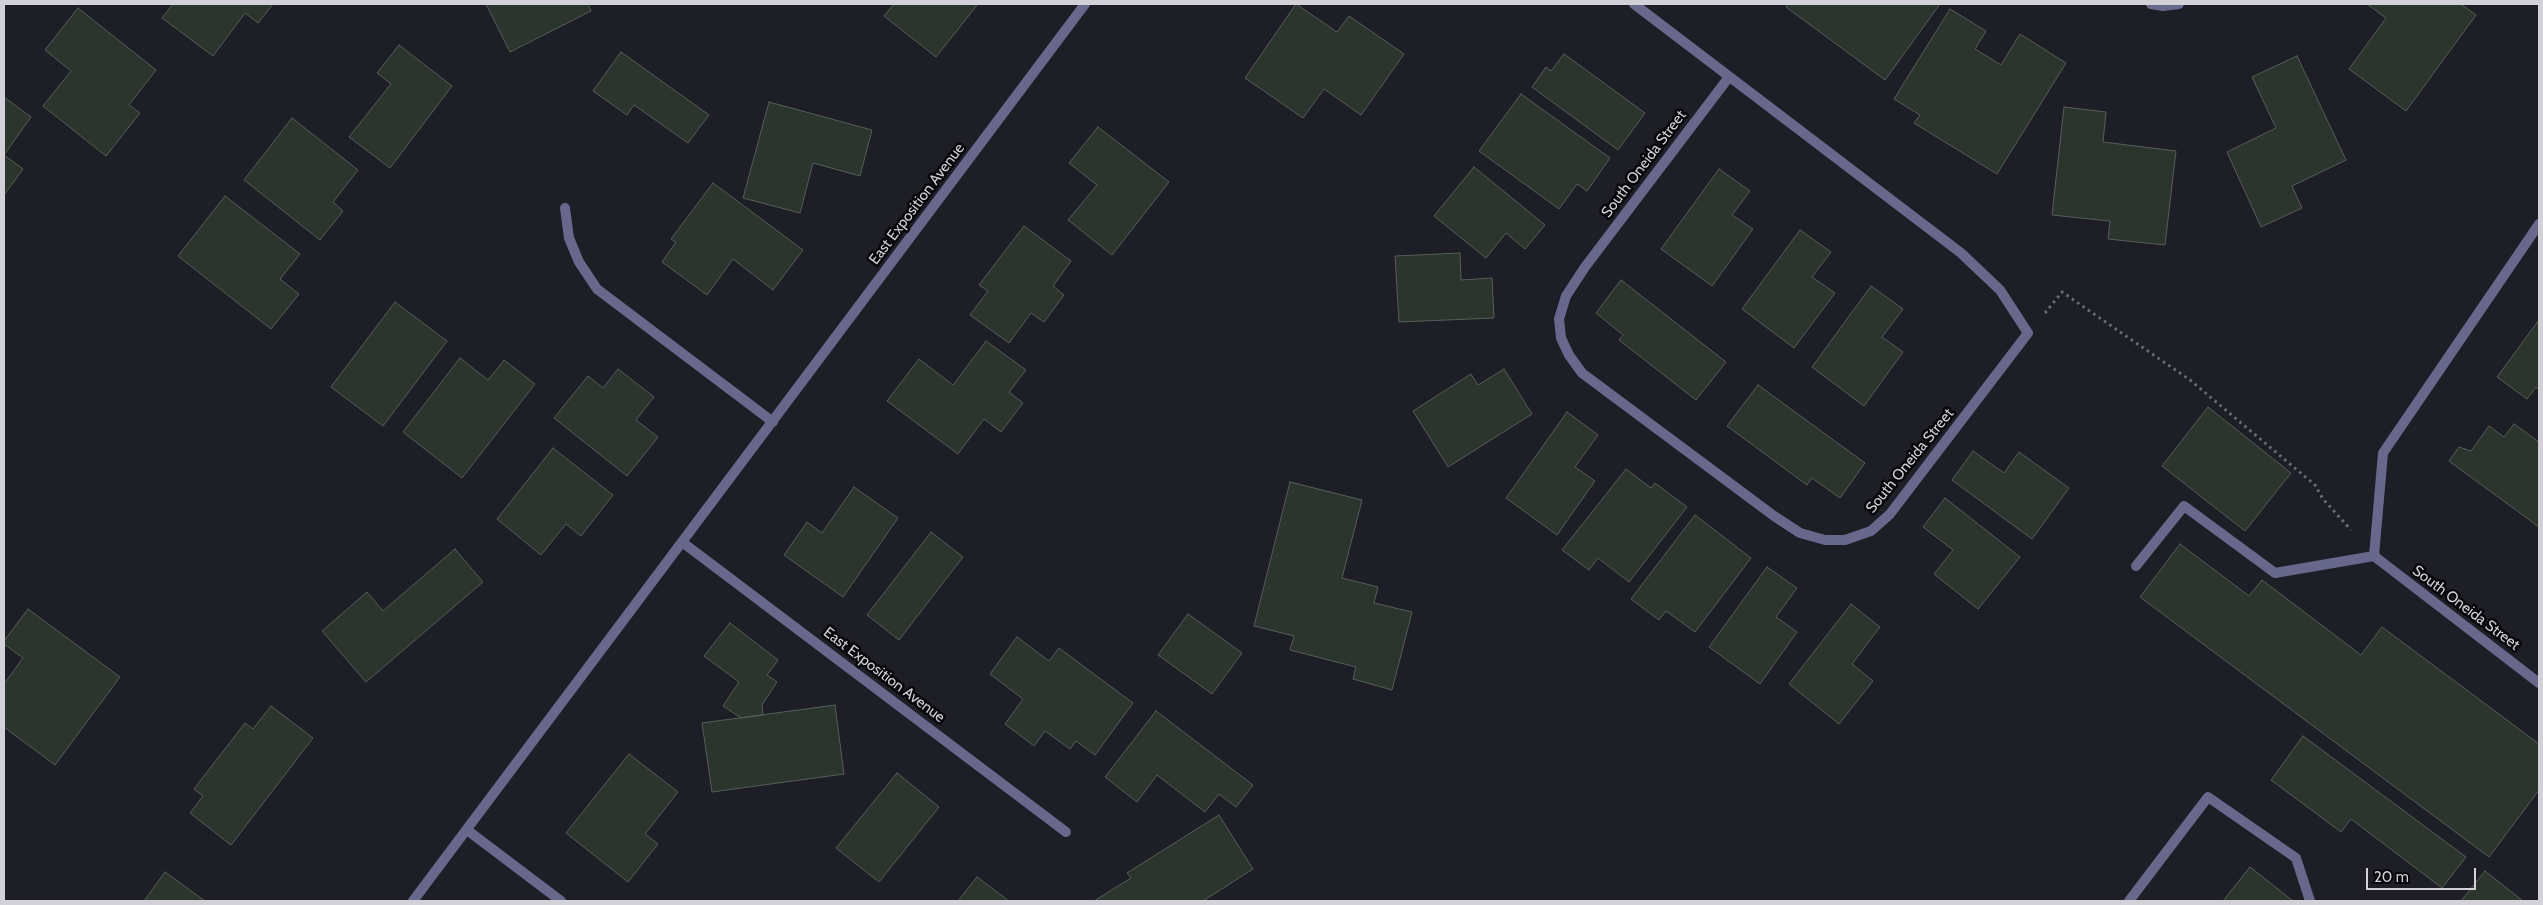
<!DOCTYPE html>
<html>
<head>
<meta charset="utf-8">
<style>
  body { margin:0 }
  #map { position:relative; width:2543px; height:905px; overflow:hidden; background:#1d1e26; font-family:Cabin,sans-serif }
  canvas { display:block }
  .frame { position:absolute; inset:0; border:5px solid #d1d1d7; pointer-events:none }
  .scale { position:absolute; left:2366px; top:868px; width:110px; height:22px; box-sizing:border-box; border:2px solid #d1d1d7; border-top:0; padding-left:6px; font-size:15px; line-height:18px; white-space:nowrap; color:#d1d1d7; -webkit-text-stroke:4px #08080c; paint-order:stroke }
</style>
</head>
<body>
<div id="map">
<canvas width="2543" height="905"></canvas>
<div class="frame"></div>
<div class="scale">20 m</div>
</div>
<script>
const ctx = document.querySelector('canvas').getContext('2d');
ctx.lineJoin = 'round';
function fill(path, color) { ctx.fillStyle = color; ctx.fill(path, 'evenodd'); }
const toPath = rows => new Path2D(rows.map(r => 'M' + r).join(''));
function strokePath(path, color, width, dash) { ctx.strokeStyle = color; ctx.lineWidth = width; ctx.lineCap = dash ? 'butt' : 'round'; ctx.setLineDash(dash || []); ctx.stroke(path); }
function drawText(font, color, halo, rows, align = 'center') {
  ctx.font = font + ' Cabin,sans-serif'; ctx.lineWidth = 5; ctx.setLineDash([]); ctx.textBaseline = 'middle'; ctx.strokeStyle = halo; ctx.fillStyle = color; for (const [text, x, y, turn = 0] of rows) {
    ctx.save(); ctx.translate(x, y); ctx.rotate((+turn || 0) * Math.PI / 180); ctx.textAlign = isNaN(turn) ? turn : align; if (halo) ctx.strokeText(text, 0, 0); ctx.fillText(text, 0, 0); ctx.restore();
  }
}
const building = toPath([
  [173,4,273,4,258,23,245,13,213,56,162,18,173,4],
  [486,4,588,4,591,11,510,52,486,4],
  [894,4,978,4,936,57,884,16,894,4],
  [1296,4,1337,32,1349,16,1404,54,1361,115,1324,89,1303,118,1245,78,1296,4],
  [1788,4,1940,4,1885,80,1786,7,1788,4],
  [2367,4,2461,4,2476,15,2406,111,2349,69,2386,18,2367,4],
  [78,8,156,70,129,105,140,113,106,156,43,106,71,71,45,50,78,8],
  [1950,9,1986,31,1975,49,2001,65,2020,34,2066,63,1997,174,1914,123,1920,115,1894,99,1950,9],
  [399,45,452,86,390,168,349,137,391,84,377,73,399,45],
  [621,52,709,115,688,143,634,105,627,115,593,91,621,52],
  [1564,54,1645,113,1618,150,1532,87,1546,67,1551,71,1564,54],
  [2297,56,2346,160,2292,186,2302,208,2261,227,2227,152,2276,128,2252,77,2297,56],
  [1521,94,1610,158,1587,191,1577,184,1559,209,1479,151,1521,94],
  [4,97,31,117,4,155,23,169,4,195,4,97],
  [769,102,872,130,860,176,813,163,800,213,743,198,769,102],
  [2064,107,2106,112,2103,142,2176,151,2165,245,2108,239,2110,221,2052,215,2064,107],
  [292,118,358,170,333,202,343,211,320,240,244,180,292,118],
  [1098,127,1169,182,1112,255,1068,220,1097,185,1069,163,1098,127],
  [1474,167,1545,225,1525,249,1506,233,1486,258,1434,216,1474,167],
  [1719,169,1750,191,1732,215,1753,229,1712,286,1661,249,1719,169],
  [713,183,803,250,773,290,733,259,707,295,662,262,676,242,671,239,713,183],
  [225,196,300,254,280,279,299,294,271,329,178,256,225,196],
  [1024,226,1071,261,1053,286,1064,295,1044,322,1031,313,1009,343,970,315,988,291,979,285,1024,226],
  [1800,230,1831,252,1812,277,1835,293,1794,348,1742,309,1800,230],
  [1460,253,1461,280,1492,278,1494,318,1399,322,1395,256,1460,253],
  [1621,280,1726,362,1696,400,1619,340,1623,335,1596,313,1621,280],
  [1871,286,1903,309,1882,337,1903,352,1864,406,1812,367,1871,286],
  [395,302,447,341,383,426,331,387,395,302],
  [2539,320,2539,390,2536,387,2527,399,2497,377,2539,320],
  [986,341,1026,370,1009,392,1023,403,1001,432,984,419,958,454,887,401,919,359,953,385,986,341],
  [460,358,488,380,504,360,535,384,462,478,403,432,460,358],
  [618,369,654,397,636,420,658,437,627,476,554,418,588,376,603,388,618,369],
  [1504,369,1532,414,1448,467,1413,411,1471,374,1478,385,1504,369],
  [1758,385,1865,463,1840,498,1812,478,1807,485,1727,426,1758,385],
  [2208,407,2291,473,2245,531,2162,466,2208,407],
  [1567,412,1598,435,1575,467,1595,481,1557,535,1506,498,1567,412],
  [2514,424,2539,442,2539,527,2449,461,2459,447,2471,451,2489,426,2504,437,2514,424],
  [553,448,613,495,581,536,566,524,541,555,497,519,553,448],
  [1973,451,2004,473,2019,452,2069,488,2032,539,1952,480,1973,451],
  [1626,469,1651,488,1655,483,1687,507,1629,582,1598,558,1589,570,1562,550,1626,469],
  [1290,482,1362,500,1342,578,1378,587,1374,603,1412,612,1392,690,1353,679,1356,667,1290,650,1294,636,1254,626,1290,482],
  [854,487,898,518,843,597,784,555,807,522,822,533,854,487],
  [1945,498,2020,557,1978,609,1934,574,1953,550,1923,527,1945,498],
  [1695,515,1751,558,1695,632,1666,611,1659,620,1631,599,1695,515],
  [931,532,963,557,899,640,867,615,931,532],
  [2180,544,2249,596,2262,580,2361,655,2382,627,2539,744,2539,790,2489,857,2140,597,2180,544],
  [455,549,483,582,366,682,322,631,367,592,383,611,455,549],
  [1767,567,1797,588,1776,617,1797,632,1760,684,1709,647,1767,567],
  [1851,604,1880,627,1852,664,1873,681,1839,724,1789,684,1851,604],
  [28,609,120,677,55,765,4,727,4,684,23,658,4,644,4,641,28,609],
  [1188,614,1242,653,1212,694,1158,655,1188,614],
  [730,623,778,660,767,675,777,682,762,705,763,715,741,718,723,706,739,682,704,656,730,623],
  [1017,637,1049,661,1059,648,1133,703,1095,755,1076,741,1070,749,1045,731,1034,746,1005,724,1023,699,990,674,1017,637],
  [835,705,844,774,712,792,702,723,835,705],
  [271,706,313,738,231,845,190,813,203,796,194,789,245,723,253,729,271,706],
  [1156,711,1253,785,1236,807,1219,794,1205,812,1157,775,1137,802,1105,777,1156,711],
  [2303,736,2466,857,2442,888,2351,819,2341,832,2271,780,2303,736],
  [629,754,678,792,645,834,658,844,628,882,566,833,629,754],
  [897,773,939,807,879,882,836,848,897,773],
  [1219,815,1253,869,1203,901,1094,901,1131,878,1127,873,1219,815],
  [2250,867,2293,901,2223,901,2250,867],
  [2485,871,2523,901,2461,901,2485,871],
  [165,872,205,901,144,901,165,872],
  [977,877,1009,901,958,901,977,877]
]);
fill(building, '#2c342e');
strokePath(building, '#565f59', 1);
strokePath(toPath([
  [2045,313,2062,292,2190,380,2315,485,2323,499,2351,530]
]), '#6c6d74', 3, [2.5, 4]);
strokePath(toPath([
  [2136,566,2184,506,2275,573,2374,556,2383,453,2539,224],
  [2129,901,2208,797,2296,858,2310,901]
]), '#67688c', 10);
strokePath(toPath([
  [1634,4,1961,253,2000,290,2028,333,1890,514,1871,531,1845,540,1825,540,1800,533,1774,516,1582,373,1569,355,1561,338,1559,319,1566,296,1585,267,1729,77],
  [2151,4,2163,6,2179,4],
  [565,208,569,238,579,262,597,289,773,422],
  [682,542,1066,832],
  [2374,556,2539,683],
  [467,830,561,901],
  [413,901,1085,4]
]), '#67688c', 10);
drawText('15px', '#d1d1d7', '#08080c', [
  ["South Oneida Street",1644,164,-53],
  ["East Exposition Avenue",917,204,-53],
  ["South Oneida Street",1910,461,-51],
  ["South Oneida Street",2466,608,37],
  ["East Exposition Avenue",884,675,37]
]);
</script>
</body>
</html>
